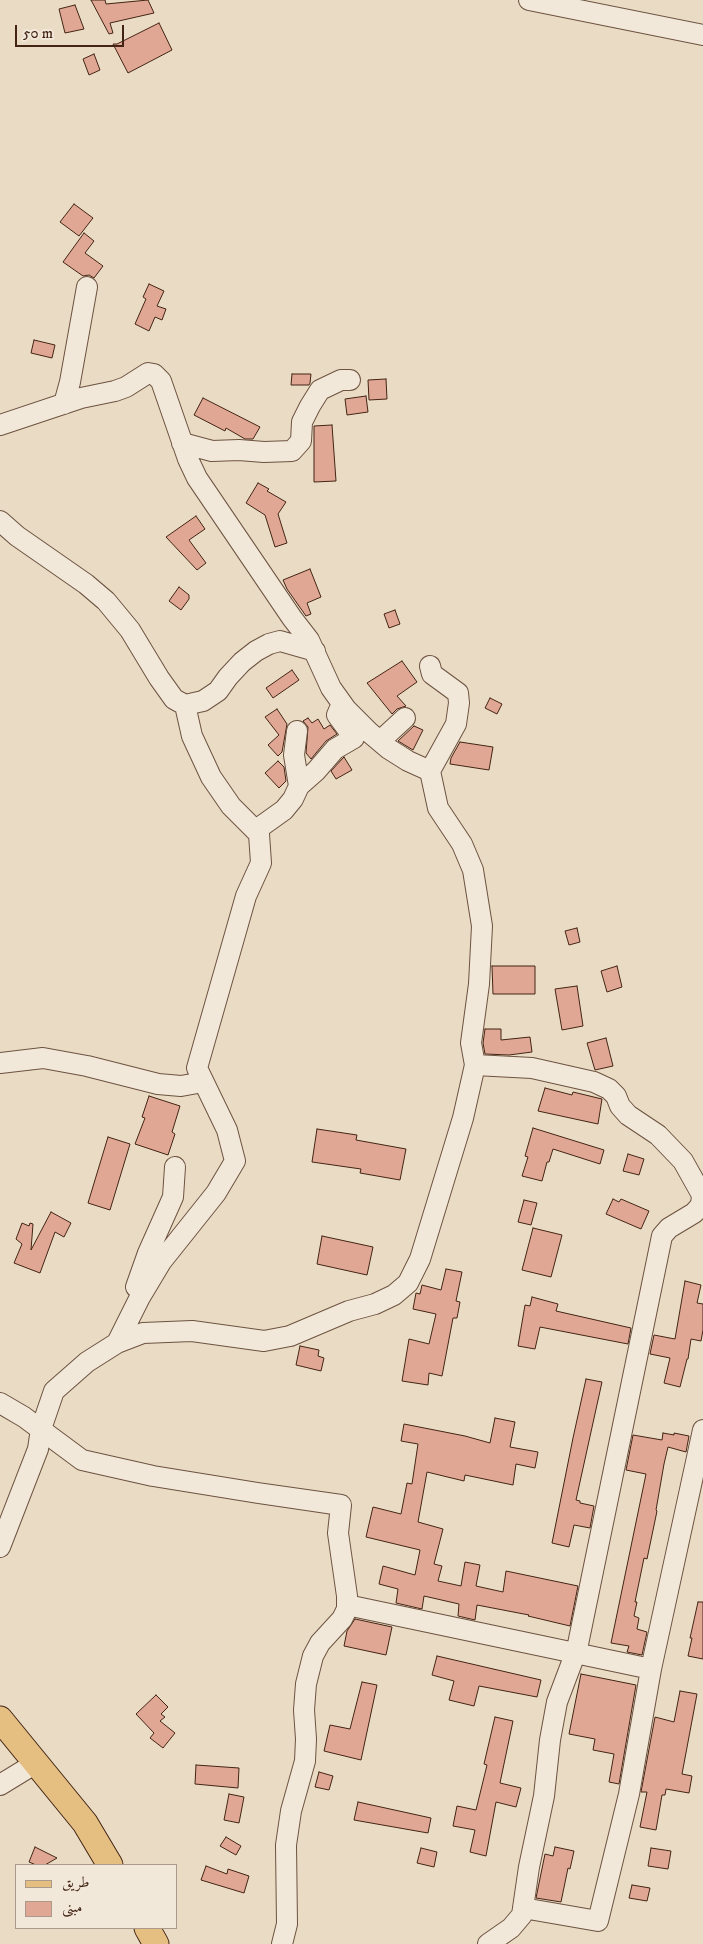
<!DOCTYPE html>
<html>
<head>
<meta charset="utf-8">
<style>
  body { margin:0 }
  #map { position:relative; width:703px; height:1944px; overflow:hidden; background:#eadcc4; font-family:"IM FELL DW Pica",Amiri,serif }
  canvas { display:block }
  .legend { position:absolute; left:15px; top:1864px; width:162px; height:65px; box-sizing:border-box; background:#f1e8d9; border:1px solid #ab9a8a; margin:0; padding:6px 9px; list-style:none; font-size:15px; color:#432414 }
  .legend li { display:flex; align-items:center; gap:10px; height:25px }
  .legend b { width:25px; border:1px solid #ab9a8a }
  .scale { position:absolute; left:15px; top:25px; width:109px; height:22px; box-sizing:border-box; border:2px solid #432414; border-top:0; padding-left:6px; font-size:15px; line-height:18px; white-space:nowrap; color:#432414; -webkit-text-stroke:4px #f1e8d9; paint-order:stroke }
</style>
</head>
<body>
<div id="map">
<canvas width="703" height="1944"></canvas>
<ul class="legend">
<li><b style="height:6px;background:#e5be82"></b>طريق</li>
<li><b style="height:14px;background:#e0a794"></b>مبنى</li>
</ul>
<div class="scale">50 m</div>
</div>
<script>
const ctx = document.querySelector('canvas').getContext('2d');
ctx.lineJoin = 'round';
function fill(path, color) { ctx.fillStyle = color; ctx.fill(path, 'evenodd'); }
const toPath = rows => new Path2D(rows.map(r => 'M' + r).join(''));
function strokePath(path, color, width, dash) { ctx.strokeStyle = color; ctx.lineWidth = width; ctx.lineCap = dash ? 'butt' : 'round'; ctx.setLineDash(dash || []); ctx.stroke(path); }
const building = toPath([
  [91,0,105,0,106,4,148,0,154,13,110,23,113,33,109,34,91,0],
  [75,5,84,29,65,33,59,9,75,5],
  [159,23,172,50,128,73,113,44,117,44,159,23],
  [94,54,100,70,89,75,83,59,94,54],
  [74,204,93,218,79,236,60,222,74,204],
  [84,233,94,241,85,253,103,266,94,278,89,275,83,276,63,262,84,233],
  [149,284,164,291,157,306,166,309,162,320,155,317,149,331,135,324,146,299,143,297,149,284],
  [34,340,55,345,52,358,31,353,34,340],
  [292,374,311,374,310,383,309,385,291,385,292,374],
  [386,379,387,399,369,400,368,380,386,379],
  [366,396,368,412,347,415,345,399,366,396],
  [203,398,260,427,253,439,245,439,226,428,225,431,194,415,203,398],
  [332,425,336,481,314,482,314,426,332,425],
  [258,483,269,489,267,491,286,502,278,514,287,543,275,547,265,515,246,503,258,483],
  [196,516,205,529,189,540,206,563,197,570,166,537,196,516],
  [310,569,321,597,307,603,311,614,306,616,287,589,283,580,310,569],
  [179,587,189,595,189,599,181,610,169,601,179,587],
  [395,610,400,624,389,628,384,614,395,610],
  [402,661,417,682,397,696,406,706,397,709,392,714,367,683,402,661],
  [292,670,299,680,273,698,266,688,292,670],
  [490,698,502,704,497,714,485,708,490,698],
  [277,709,287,724,282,752,278,756,268,745,279,735,265,717,277,709],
  [308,718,312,723,318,719,324,729,330,725,337,734,326,741,311,759,306,753,308,727,303,721,308,718],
  [414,726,423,730,413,750,398,741,414,726],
  [460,742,493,747,489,770,450,764,451,758,460,742],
  [344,757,352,770,336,779,331,771,344,757],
  [278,761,284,767,286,781,279,788,265,773,278,761],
  [577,928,580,942,569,945,565,931,577,928],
  [492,966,535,966,535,994,493,994,492,966],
  [617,966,622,987,607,992,601,971,617,966],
  [577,986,583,1026,562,1030,555,989,577,986],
  [485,1029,501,1029,501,1040,530,1037,532,1052,509,1055,485,1054,483,1043,485,1029],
  [606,1038,613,1066,595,1070,587,1043,606,1038],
  [545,1088,572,1095,573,1092,602,1099,598,1124,538,1111,545,1088],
  [149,1096,180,1106,172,1132,175,1134,168,1155,135,1144,145,1118,142,1117,149,1096],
  [533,1128,604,1150,600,1164,553,1149,549,1162,547,1162,542,1181,522,1176,528,1157,525,1156,533,1128],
  [317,1129,357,1135,356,1140,406,1149,400,1180,360,1173,361,1169,312,1162,317,1129],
  [108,1137,130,1144,110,1210,88,1203,108,1137],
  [628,1154,644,1159,639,1175,623,1171,628,1154],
  [613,1199,619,1202,621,1199,649,1211,641,1229,606,1214,613,1199],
  [524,1200,537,1203,531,1225,518,1222,524,1200],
  [51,1212,71,1223,64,1237,55,1232,40,1273,14,1263,22,1244,16,1239,22,1223,29,1226,30,1223,33,1224,31,1250,51,1212],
  [533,1228,562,1235,551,1277,522,1270,533,1228],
  [322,1236,373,1247,367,1275,317,1264,322,1236],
  [446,1269,462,1272,456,1301,460,1302,457,1318,453,1318,442,1376,429,1373,428,1385,402,1381,409,1339,429,1344,436,1314,413,1309,416,1293,420,1294,422,1285,441,1290,446,1269],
  [685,1281,701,1285,697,1303,703,1304,703,1330,701,1341,691,1339,688,1359,687,1359,680,1387,664,1383,670,1358,650,1354,654,1335,675,1339,685,1281],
  [532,1297,558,1304,556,1311,631,1328,628,1344,540,1327,535,1349,518,1346,525,1305,530,1306,532,1297],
  [300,1346,319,1350,318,1356,324,1358,321,1371,296,1365,300,1346],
  [586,1379,602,1382,576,1500,580,1501,580,1503,594,1506,590,1528,574,1525,569,1547,552,1543,573,1438,586,1379],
  [495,1418,515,1422,510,1447,538,1452,535,1468,516,1464,513,1485,465,1475,464,1481,427,1472,418,1522,443,1529,434,1564,442,1566,438,1581,461,1586,465,1562,480,1565,476,1586,503,1592,506,1571,578,1586,570,1626,528,1616,529,1615,477,1605,475,1620,458,1616,459,1604,424,1596,422,1609,396,1603,398,1589,379,1584,383,1566,415,1575,420,1550,366,1537,373,1507,401,1514,407,1483,412,1484,418,1444,401,1441,404,1424,465,1436,490,1443,495,1418],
  [663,1433,674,1435,674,1433,689,1436,686,1452,668,1447,664,1464,656,1510,657,1511,647,1559,644,1558,635,1602,637,1602,634,1616,639,1618,637,1629,647,1632,642,1655,627,1652,629,1646,611,1643,646,1474,626,1470,633,1435,662,1440,663,1433],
  [698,1602,703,1602,703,1659,688,1656,692,1638,690,1638,698,1602],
  [355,1619,392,1627,386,1655,344,1646,347,1631,355,1619],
  [437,1656,541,1680,537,1697,479,1686,474,1706,449,1700,454,1681,432,1675,437,1656],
  [581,1674,636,1685,619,1784,609,1782,614,1754,593,1750,595,1739,569,1734,581,1674],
  [362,1682,377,1685,361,1760,324,1751,330,1725,350,1729,362,1682],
  [680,1691,697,1694,682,1774,692,1776,689,1793,666,1789,665,1795,662,1795,656,1830,640,1827,647,1792,641,1792,655,1717,674,1722,680,1691],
  [156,1695,168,1707,161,1714,165,1717,160,1721,175,1733,163,1748,150,1738,154,1733,136,1714,156,1695],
  [495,1717,513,1721,500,1783,521,1788,516,1807,496,1802,486,1856,470,1852,475,1830,453,1826,457,1806,476,1810,487,1765,484,1764,495,1717],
  [196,1765,239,1768,238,1788,195,1784,196,1765],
  [319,1772,333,1776,329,1790,315,1787,319,1772],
  [229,1794,244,1797,239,1823,224,1820,229,1794],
  [358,1802,431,1818,428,1833,354,1820,358,1802],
  [226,1837,241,1846,236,1855,220,1846,226,1837],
  [35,1847,57,1858,45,1865,36,1865,29,1862,35,1847],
  [555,1847,574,1851,570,1869,568,1868,561,1902,536,1898,545,1854,553,1856,555,1847],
  [421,1848,437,1852,434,1867,417,1863,421,1848],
  [651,1848,671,1851,668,1869,648,1866,651,1848],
  [206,1866,227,1874,228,1869,249,1876,244,1893,201,1880,206,1866],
  [632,1885,650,1888,647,1901,629,1898,632,1885]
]);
fill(building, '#e0a794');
strokePath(building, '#432414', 1);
const minor = toPath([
  [529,0,703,35],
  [64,404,70,382,87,287],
  [0,425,81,398,115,391,126,387,148,373,154,374,161,381,188,459,197,478,292,618,309,640,331,688,346,709,370,733,389,749,408,761,430,771],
  [182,443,212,451,239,450,264,452,292,451,301,441,302,422,310,406,320,390,341,380,350,380],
  [0,521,17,536,86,584,106,601,130,630,159,678,174,699,185,705,203,701,218,691,228,677,242,662,256,651,269,644,280,641,315,651],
  [380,741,405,718],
  [299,786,316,771,335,749,354,738,337,715,340,708],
  [256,830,284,810,293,799,299,786,294,755,297,731],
  [0,1063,43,1058,87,1066,158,1084,181,1086,203,1082],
  [475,1065,532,1068,594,1082,609,1089,616,1096,620,1106,628,1115,658,1135,683,1161,702,1195,701,1205,694,1213,669,1228,662,1236,577,1649,557,1702,550,1740,544,1796,529,1867,522,1915,511,1928,488,1944],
  [136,1287,148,1253,173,1197,175,1167],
  [117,1343,140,1297,161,1262,216,1193,235,1161,227,1130,197,1068,246,896,261,863,259,834,231,806,211,777,192,736,185,705],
  [0,1403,24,1417,82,1460,153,1476,258,1493,341,1505,338,1533,347,1596,347,1609,342,1619,320,1643,313,1656,306,1684,304,1710,306,1739,305,1761,291,1811,286,1845,287,1924,282,1944],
  [0,1547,38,1449,41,1429,54,1391,87,1362,117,1343,143,1333,192,1331,264,1341,290,1336,349,1311,375,1304,394,1295,408,1283,420,1259,463,1118,475,1065,471,1043,479,984,482,926,473,870,462,844,438,808,430,771,456,724,459,703,458,693,432,674,430,666],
  [347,1605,651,1669],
  [0,1785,36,1763],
  [523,1908,598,1921,629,1794,651,1669,703,1430]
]);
const major = toPath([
  [0,1719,85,1823,110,1865],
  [147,1928,156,1944]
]);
strokePath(minor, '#6d5240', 22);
strokePath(major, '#432414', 27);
strokePath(minor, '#f1e8d9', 20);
strokePath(major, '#e5be82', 25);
</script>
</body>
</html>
